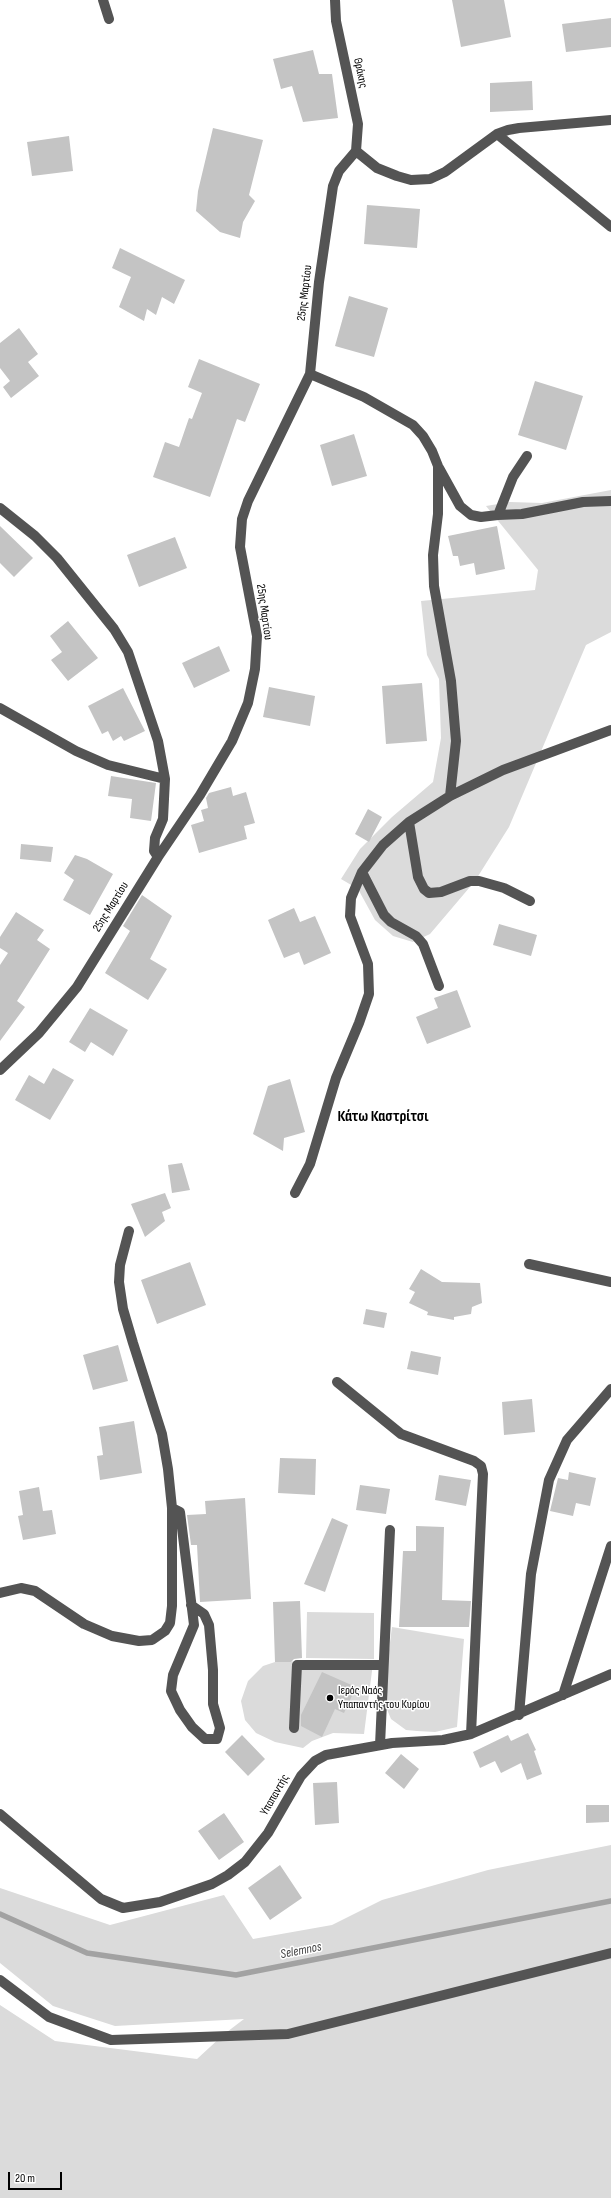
<!DOCTYPE html>
<html>
<head>
<meta charset="utf-8">
<style>
  body { margin:0 }
  #map { position:relative; width:611px; height:2198px; overflow:hidden; background:#fff; font-family:"Sofia Sans Condensed",sans-serif }
  canvas { display:block }
  .scale { position:absolute; left:8px; top:2172px; width:54px; height:18px; box-sizing:border-box; border:2px solid #000; border-top:0; padding-left:5px; font-size:12px; line-height:14px; white-space:nowrap; color:#000; -webkit-text-stroke:3px #fff; paint-order:stroke }
</style>
</head>
<body>
<div id="map">
<canvas width="611" height="2198"></canvas>
<div class="scale">20 m</div>
</div>
<script>
const ctx = document.querySelector('canvas').getContext('2d');
ctx.lineJoin = 'round';
function fill(path, color) { ctx.fillStyle = color; ctx.fill(path, 'evenodd'); }
const toPath = rows => new Path2D(rows.map(r => 'M' + r).join(''));
function strokePath(path, color, width, dash) { ctx.strokeStyle = color; ctx.lineWidth = width; ctx.lineCap = dash ? 'butt' : 'round'; ctx.setLineDash(dash || []); ctx.stroke(path); }
function drawText(font, color, halo, rows, align = 'center') {
  ctx.font = font + ' "Sofia Sans Condensed",sans-serif'; ctx.lineWidth = 3; ctx.setLineDash([]); ctx.textBaseline = 'middle'; ctx.strokeStyle = halo; ctx.fillStyle = color; for (const [text, x, y, turn = 0] of rows) {
    ctx.save(); ctx.translate(x, y); ctx.rotate((+turn || 0) * Math.PI / 180); ctx.textAlign = isNaN(turn) ? turn : align; if (halo) ctx.strokeText(text, 0, 0); ctx.fillText(text, 0, 0); ctx.restore();
  }
}
fill(toPath([
  [611,490,611,632,586,645,509,827,475,881,430,934,413,942,393,936,375,920,358,889,341,879,360,849,392,817,433,782,441,738,439,679,427,655,421,601,535,590,538,570,486,506,510,502,542,503],
  [307,1612,374,1613,374,1659,306,1658],
  [392,1627,464,1639,457,1727,435,1732,417,1731,406,1730,391,1719,386,1707,388,1658],
  [305,1661,373,1663,364,1734,333,1733,312,1741,303,1748,275,1742,256,1733,245,1720,241,1701,248,1681,263,1666,275,1662],
  [611,1845,611,2198,0,2198,0,2005,55,2041,197,2059,223,2035,244,2019,115,2026,53,2006,0,1963,0,1888,110,1925,224,1895,253,1939,332,1925,382,1900,488,1870]
]), '#dbdbdb');
strokePath(toPath([
  [0,1914,87,1953,236,1975,611,1901]
]), '#a2a2a2', 5.5);
fill(toPath([
  [452,0,504,0,511,37,461,47],
  [611,18,611,47,566,52,562,24],
  [313,50,319,74,332,74,338,118,303,122,292,86,281,89,273,59],
  [532,81,533,110,490,112,490,83],
  [213,128,263,140,249,195,255,201,243,222,240,238,220,232,196,211,198,191],
  [69,136,73,171,32,176,27,142],
  [367,205,420,209,417,248,364,244],
  [120,248,185,280,174,304,162,297,156,315,147,309,144,321,119,307,131,277,112,268],
  [349,296,388,308,374,357,335,346],
  [19,328,38,354,28,362,39,376,11,398,3,387,10,381,0,368,0,343],
  [199,359,260,384,245,422,237,419,210,497,153,477,165,442,179,447,189,418,192,419,202,393,188,387],
  [535,381,583,396,566,450,518,435],
  [354,434,367,476,332,486,320,445],
  [0,526,33,558,14,577,0,563],
  [497,526,505,569,476,575,474,563,460,566,458,556,453,556,448,536],
  [175,537,187,568,139,587,127,555],
  [68,621,98,658,68,681,51,660,62,652,50,636],
  [219,646,230,671,194,688,182,663],
  [422,683,427,741,386,744,382,686],
  [269,687,315,696,310,726,263,717],
  [123,688,145,731,124,741,121,736,113,741,108,731,102,734,88,706],
  [111,776,156,783,151,821,130,818,132,799,108,796],
  [231,787,233,796,246,792,255,823,244,826,247,839,199,853,191,825,204,821,201,810,208,808,206,798,209,793],
  [368,809,382,817,369,842,355,834],
  [21,844,53,847,51,862,20,859],
  [75,855,87,859,113,874,90,915,63,900,74,880,64,873],
  [142,895,172,916,150,959,167,969,148,1000,105,973,130,931,123,926],
  [294,908,300,922,315,916,331,953,304,965,299,952,284,958,268,920],
  [16,912,44,930,37,940,50,949,17,1001,25,1007,0,1041,0,965,8,953,0,948,0,937],
  [499,924,537,935,531,956,493,945],
  [457,990,471,1027,427,1044,416,1017,438,1008,434,998],
  [90,1008,128,1030,113,1056,91,1042,85,1052,69,1042],
  [53,1068,74,1080,50,1120,15,1100,29,1075,44,1084],
  [290,1079,305,1132,284,1138,283,1151,253,1134,268,1086],
  [182,1163,190,1190,172,1193,168,1165],
  [165,1193,171,1208,162,1212,165,1221,145,1237,131,1204],
  [190,1262,206,1305,157,1324,141,1280],
  [421,1269,442,1282,480,1283,482,1303,472,1307,471,1314,454,1317,454,1320,427,1315,428,1312,409,1303,415,1292,409,1289],
  [366,1309,387,1313,384,1328,363,1324],
  [118,1345,128,1381,93,1390,83,1355],
  [411,1351,441,1357,438,1375,407,1369],
  [532,1399,535,1432,504,1435,502,1402],
  [134,1421,142,1473,100,1480,97,1456,103,1455,99,1427],
  [280,1458,316,1459,315,1495,278,1493],
  [569,1472,596,1478,590,1506,576,1503,573,1516,550,1511,558,1478,568,1480],
  [439,1475,471,1480,466,1506,435,1500],
  [360,1485,390,1489,386,1514,356,1510],
  [39,1487,43,1511,52,1510,56,1534,23,1540,18,1516,23,1515,19,1491],
  [245,1498,251,1599,200,1602,197,1545,191,1545,187,1515,206,1514,205,1501],
  [332,1518,348,1525,325,1592,304,1584],
  [416,1526,444,1527,442,1600,471,1601,469,1627,399,1627,403,1551,416,1551],
  [300,1601,302,1658,294,1659,291,1662,275,1662,273,1602],
  [322,1672,356,1687,344,1713,335,1709,322,1737,301,1726,301,1715],
  [528,1733,536,1750,534,1751,542,1774,527,1780,521,1763,501,1773,495,1761,480,1768,473,1752,508,1735,511,1741],
  [242,1735,265,1759,248,1776,225,1752],
  [401,1754,419,1769,404,1789,385,1773],
  [337,1782,339,1823,315,1825,313,1783],
  [586,1805,609,1805,609,1822,586,1823],
  [224,1813,244,1842,219,1860,198,1831],
  [280,1865,302,1898,270,1920,248,1888]
]), '#c4c4c4');
strokePath(toPath([
  [103,0,109,19],
  [335,0,336,21,358,124,356,151],
  [497,134,611,227],
  [356,151,377,168,397,176,411,180,430,179,445,172,497,134,508,130,519,128,611,120],
  [439,468,460,506,471,515,481,517,498,515,513,477,527,456],
  [0,508,35,536,57,558,114,629,128,652,158,741,165,779,163,819,155,838,154,851,158,857],
  [498,515,522,514,583,502,611,501],
  [0,708,76,751,108,765,165,779],
  [450,796,503,770,611,730],
  [409,822,418,877,424,889,429,893,441,892,470,881,479,881,504,888,530,901],
  [362,872,384,915,391,922,416,936,423,944,439,986],
  [0,1070,39,1033,77,987,158,857,200,795,232,741,248,703,255,669,257,636,240,547,242,519,248,501,310,374,319,282,333,186,339,171,356,151],
  [295,1193,310,1164,336,1078,359,1023,369,994,368,964,350,916,351,898,362,872,383,845,409,822,450,796,456,741,451,681,434,586,433,555,438,514,438,466,432,451,423,436,413,425,364,397,310,374],
  [529,1264,611,1282],
  [337,1382,401,1434,474,1461,481,1466,483,1474,471,1734],
  [172,1508,180,1512,194,1625,173,1675,171,1691,180,1710,192,1727,205,1739,217,1739,220,1728,213,1704,213,1670,209,1625,204,1614,191,1605],
  [0,1593,21,1588,35,1591,84,1624,112,1636,139,1641,152,1640,165,1631,170,1623,172,1606,172,1508,168,1469,162,1434,133,1343,123,1309,119,1282,120,1265,129,1231],
  [563,1695,611,1546],
  [519,1715,531,1574,549,1480,567,1440,611,1389],
  [294,1728,297,1665,382,1665],
  [380,1745,390,1530],
  [0,1814,101,1899,123,1908,160,1902,212,1884,228,1875,245,1862,268,1833,301,1776,315,1761,326,1755,392,1743,443,1740,471,1734,611,1674],
  [0,1980,49,2017,111,2040,288,2034,611,1953]
]), '#545454', 10);
for (const [x, y, r, color] of [
  [330,1698,4,"#000"]
]) { const dot = new Path2D(); dot.arc(x, y, r, 0, 2 * Math.PI); ctx.fillStyle = color; ctx.fill(dot); strokePath(dot, '#fff', 1.5); }
drawText('12px', '#000', '#fff', [
  ["Θράκης",360,73,78],
  ["25ης Μαρτίου",305,293,-83],
  ["25ης Μαρτίου",264,612,82],
  ["25ης Μαρτίου",111,907,-58],
  ["Υπαπαντής",275,1795,-60]
]);
drawText('12px', '#000', '#fff', [
  ["Ιερός Ναός",338,1691],
  ["Υπαπαντής του Κυρίου",338,1705]
], 'left');
drawText('italic 13px', '#434343', '#fff', [
  ["Selemnos",301,1951,-11]
]);
drawText('bold 16px', '#000', '#fff', [
  ["Κάτω Καστρίτσι",383,1117]
]);
</script>
</body>
</html>
